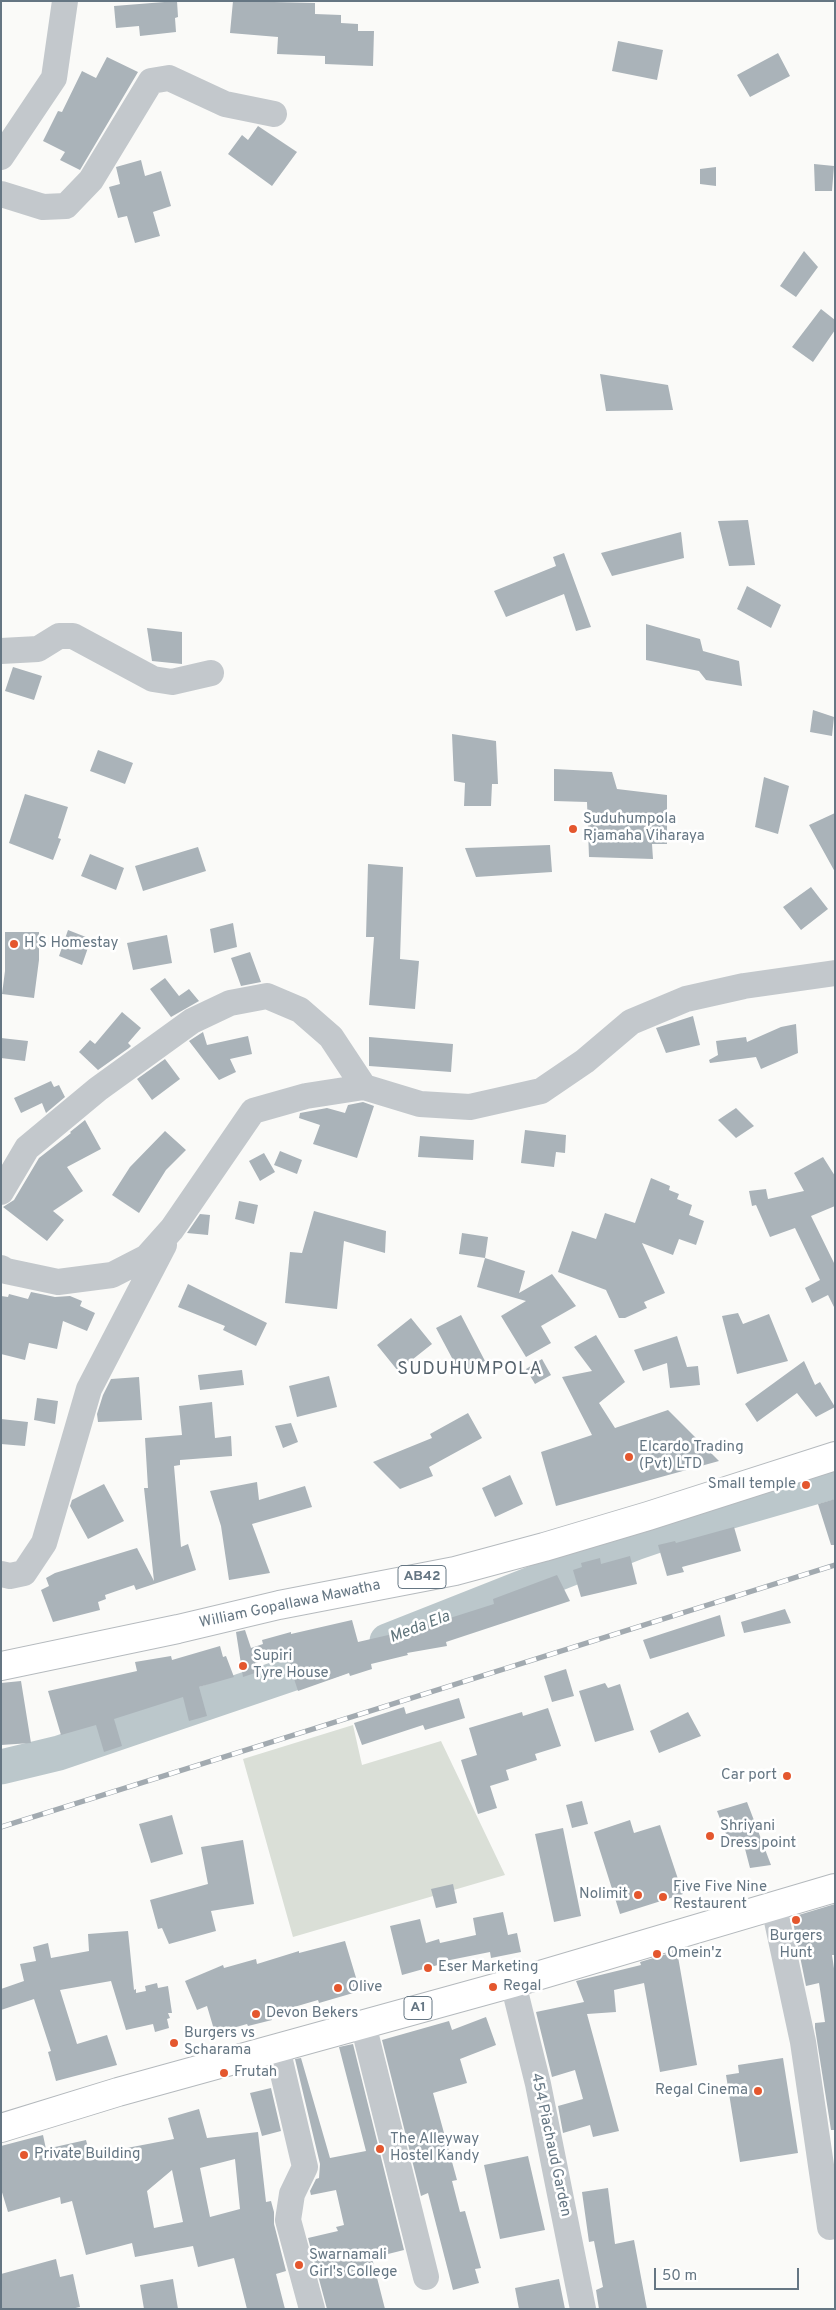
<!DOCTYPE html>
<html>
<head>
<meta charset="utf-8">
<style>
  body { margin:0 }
  #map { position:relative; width:836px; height:2310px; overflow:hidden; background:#fafaf8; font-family:Overpass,sans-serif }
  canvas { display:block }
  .frame { position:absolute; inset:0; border:2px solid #657683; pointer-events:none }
  .scale { position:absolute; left:654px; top:2268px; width:145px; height:22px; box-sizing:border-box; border:2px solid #657683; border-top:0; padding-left:6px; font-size:15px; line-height:18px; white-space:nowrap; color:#657683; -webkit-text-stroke:4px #fff; paint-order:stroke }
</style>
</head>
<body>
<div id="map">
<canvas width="836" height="2310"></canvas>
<div class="frame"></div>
<div class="scale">50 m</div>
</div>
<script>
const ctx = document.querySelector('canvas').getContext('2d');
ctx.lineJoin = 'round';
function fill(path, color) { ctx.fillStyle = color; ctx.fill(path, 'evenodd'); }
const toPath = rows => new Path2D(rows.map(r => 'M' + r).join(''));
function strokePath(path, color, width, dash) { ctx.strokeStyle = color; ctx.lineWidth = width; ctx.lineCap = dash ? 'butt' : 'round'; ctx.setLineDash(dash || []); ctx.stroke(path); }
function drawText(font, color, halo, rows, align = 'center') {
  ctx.font = font + ' Overpass,sans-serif'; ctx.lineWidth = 5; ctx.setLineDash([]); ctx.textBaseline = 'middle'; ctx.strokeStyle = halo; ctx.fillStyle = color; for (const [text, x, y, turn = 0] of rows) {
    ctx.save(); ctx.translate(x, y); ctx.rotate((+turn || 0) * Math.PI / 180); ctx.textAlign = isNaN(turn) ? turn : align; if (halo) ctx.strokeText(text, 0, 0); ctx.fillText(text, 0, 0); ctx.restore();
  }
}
fill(toPath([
  [353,1725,362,1765,441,1741,505,1875,293,1937,243,1759]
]), '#dadfd7');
strokePath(toPath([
  [387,1641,635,1543,714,1516,835,1481],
  [1,1767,59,1753,338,1658]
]), '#bbc7cb', 35);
fill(toPath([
  [177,1,178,17,175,18,176,32,140,36,139,26,116,28,114,6],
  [233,1,315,3,315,14,341,15,341,23,358,24,358,31,374,31,373,66,325,64,325,56,277,54,278,37,230,33],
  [618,41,663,50,657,80,612,71],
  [778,53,790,76,750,97,737,75],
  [107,57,138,72,80,170,60,160,65,152,43,141,58,111,62,112,82,71,96,78],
  [258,126,297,152,272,186,228,154,242,135,248,140],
  [141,160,145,176,161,171,171,206,153,212,160,236,135,243,127,216,118,218,109,187,120,184,116,167],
  [814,164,834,166,832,191,815,191],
  [716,167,716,186,700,184,700,169],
  [804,251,818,267,796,297,780,286],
  [821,309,835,320,835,330,813,362,792,347],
  [600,374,668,385,673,410,606,411],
  [748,520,755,565,729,566,718,521],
  [681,532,684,558,612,576,601,553],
  [564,553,591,627,576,631,564,594,506,617,494,591,556,566,553,557],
  [747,586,781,605,771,628,737,609],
  [646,624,700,639,703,651,739,661,742,686,706,680,699,671,646,660],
  [147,628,182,632,182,664,152,661],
  [13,667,42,676,34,700,5,691],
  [813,710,834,717,832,736,810,732],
  [452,734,496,741,498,784,492,784,491,806,464,806,465,783,454,781],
  [98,750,133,763,125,784,90,771],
  [554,769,612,772,617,789,667,795,667,844,652,844,653,859,589,857,587,802,554,801],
  [764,777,789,786,778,834,755,827],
  [25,794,68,807,58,838,61,839,53,860,9,843],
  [835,813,835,872,809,825],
  [550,845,552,872,476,877,465,848],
  [198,847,206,871,143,891,135,866],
  [90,854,124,868,116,890,81,876],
  [368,864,403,867,400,959,419,961,415,1009,369,1005,374,937,366,937],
  [811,887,828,909,801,930,783,907],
  [233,923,237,947,214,953,210,929],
  [68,930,91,939,82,965,59,956],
  [5,932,39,932,39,960,34,998,2,994,5,971],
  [167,935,172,963,133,970,127,943],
  [250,952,261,982,241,986,231,958],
  [165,978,179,996,189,989,199,1001,171,1017,150,989],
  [122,1012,141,1028,128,1043,131,1046,129,1048,98,1070,79,1052,90,1040,95,1044],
  [693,1016,700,1045,666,1053,656,1028],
  [796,1024,798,1053,761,1069,756,1057,710,1063,709,1060,718,1055,716,1041,746,1037,747,1042,781,1027],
  [203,1032,207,1045,248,1036,252,1054,230,1059,236,1072,219,1080,189,1041],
  [369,1037,453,1044,451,1072,369,1066],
  [1,1038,28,1041,25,1061,1,1058],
  [165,1059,180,1079,152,1100,137,1079],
  [51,1081,54,1087,59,1085,65,1097,46,1113,42,1103,21,1113,14,1098],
  [363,1102,374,1106,357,1158,313,1144,320,1125,299,1118,300,1113,327,1108,345,1113,348,1105],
  [736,1108,754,1126,736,1138,718,1120],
  [85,1120,101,1149,67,1167,83,1191,53,1211,64,1220,47,1241,3,1207,14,1200,39,1158,71,1133,70,1132],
  [525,1130,566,1135,565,1153,556,1152,554,1167,521,1163],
  [165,1131,186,1150,166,1170,139,1213,112,1195,130,1167],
  [420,1136,474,1140,473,1160,418,1157],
  [280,1151,302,1160,297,1174,274,1165],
  [264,1153,275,1172,260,1181,249,1161],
  [823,1157,835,1176,835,1206,811,1216,835,1265,835,1309,828,1295,812,1303,805,1288,820,1280,795,1228,770,1237,756,1205,752,1206,749,1191,766,1189,768,1199,804,1191,794,1173],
  [651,1178,670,1186,669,1190,679,1194,677,1199,692,1205,689,1215,704,1221,696,1245,679,1239,673,1255,642,1243,665,1293,644,1302,647,1308,625,1318,619,1318,606,1290,558,1272,572,1231,596,1239,605,1213,635,1223],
  [239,1201,258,1205,254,1224,235,1219],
  [314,1211,386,1231,385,1253,344,1241,337,1309,285,1303,290,1252,302,1253],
  [200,1214,210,1215,208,1235,187,1233],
  [462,1233,488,1237,485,1258,459,1254],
  [485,1258,525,1271,519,1293,552,1274,576,1306,541,1326,551,1343,526,1357,501,1316,526,1301,477,1287],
  [188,1284,267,1323,256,1346,223,1330,225,1326,178,1307],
  [31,1292,55,1297,70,1296,82,1301,80,1306,95,1313,87,1331,63,1321,57,1349,29,1343,25,1360,1,1354,1,1296,8,1297,9,1294,28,1299],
  [738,1313,743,1324,769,1314,788,1361,737,1374,722,1316],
  [461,1315,485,1361,460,1373,436,1328],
  [411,1318,432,1344,398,1371,377,1345],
  [596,1335,625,1382,599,1403,615,1428,668,1410,719,1461,556,1506,541,1452,592,1435,562,1377,592,1371,574,1347],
  [677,1336,687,1367,698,1366,700,1385,670,1388,667,1363,643,1371,634,1350],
  [542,1359,551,1375,535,1384,526,1369],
  [804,1361,815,1385,820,1382,835,1407,816,1417,797,1393,757,1422,745,1404],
  [242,1370,244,1385,200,1390,198,1375],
  [329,1376,337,1407,297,1417,289,1386],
  [139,1377,142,1420,98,1422,97,1414,103,1395,111,1379],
  [37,1398,58,1401,55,1424,34,1420],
  [212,1402,215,1438,231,1436,232,1456,180,1460,180,1465,174,1466,181,1547,188,1544,196,1570,136,1590,134,1585,105,1595,106,1599,98,1602,100,1610,53,1622,41,1590,49,1586,46,1578,55,1573,137,1548,154,1581,144,1488,148,1488,145,1438,182,1435,179,1406],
  [468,1413,482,1438,429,1467,433,1476,400,1489,373,1462,432,1438,430,1434],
  [1,1419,28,1422,25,1446,1,1444],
  [291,1423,298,1442,283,1448,275,1426],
  [510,1475,523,1504,495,1517,482,1488],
  [257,1482,259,1500,305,1486,312,1507,252,1524,270,1573,229,1580,221,1526,210,1491],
  [104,1484,124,1521,88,1539,70,1506,72,1500],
  [835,1499,835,1545,831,1545,818,1504],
  [734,1527,741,1551,682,1567,684,1572,667,1576,658,1545,675,1541,676,1543],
  [630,1556,637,1584,581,1597,573,1570,582,1567,581,1563,600,1558,601,1564],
  [557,1575,570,1601,446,1642,447,1646,407,1653,408,1655,371,1664,372,1669,350,1676,349,1673,298,1691,286,1654,255,1663,258,1672,243,1677,236,1632,245,1630,251,1648,263,1644,262,1640,291,1632,291,1634,352,1620,358,1642,410,1630,410,1627,451,1620,450,1618,494,1604,493,1599],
  [785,1609,791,1623,744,1633,741,1622],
  [720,1615,725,1636,650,1659,643,1640],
  [220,1646,223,1657,226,1656,234,1677,199,1687,207,1716,189,1721,183,1697,114,1719,122,1746,104,1752,96,1725,61,1735,48,1691,137,1671,135,1662,171,1656,172,1660],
  [566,1669,574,1696,552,1702,544,1676],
  [21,1681,31,1743,1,1745,1,1683],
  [605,1683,608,1688,620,1684,634,1730,595,1742,579,1691],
  [459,1698,465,1718,425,1730,423,1725,362,1745,354,1723,404,1707,406,1714],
  [548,1708,561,1746,535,1754,537,1760,506,1770,509,1780,490,1786,497,1808,478,1814,461,1760,477,1755,469,1728,522,1712,523,1716],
  [688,1712,701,1736,659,1753,650,1731],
  [582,1801,588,1824,572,1828,566,1805],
  [747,1802,771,1865,750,1868,744,1845,731,1847,717,1811],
  [172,1815,183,1854,151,1863,139,1824],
  [630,1820,634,1833,660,1825,683,1894,620,1914,594,1832],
  [563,1828,581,1916,554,1922,535,1834],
  [243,1840,254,1904,211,1911,216,1931,169,1944,162,1928,158,1929,150,1900,208,1884,201,1847],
  [453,1884,457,1903,436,1908,431,1889],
  [835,1904,835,1955,832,1955,835,1975,835,2130,831,2130,815,2028,815,2023,825,2022,819,1983,806,1986,792,1917],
  [503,1912,508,1935,517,1933,521,1952,491,1958,490,1952,445,1961,445,1963,402,1975,390,1926,420,1919,426,1943,439,1939,440,1943,476,1935,473,1918],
  [128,1931,134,1990,136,1989,136,1993,146,1991,145,1986,157,1983,158,1988,168,1986,172,2013,168,2013,170,2018,167,2019,169,2028,155,2032,153,2024,126,2030,111,1981,60,1990,77,2044,107,2035,117,2065,56,2081,48,2052,51,2051,34,1999,1,2010,1,1989,24,1981,20,1964,36,1961,33,1947,48,1943,51,1958,89,1951,88,1934],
  [345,1941,360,1991,319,2003,318,2000,270,2014,272,2020,248,2026,247,2024,215,2033,207,2006,197,2010,185,1981,223,1965,224,1968,256,1959,257,1964,299,1951,299,1953],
  [677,1951,697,2065,660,2072,644,1983,614,1990,616,2012,587,2014,619,2131,593,2137,590,2125,563,2133,558,2106,583,2099,575,2070,552,2077,536,2012,584,2002,576,1981,641,1965,640,1962],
  [486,2017,496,2045,460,2059,467,2083,433,2093,457,2180,452,2181,460,2212,465,2211,481,2268,475,2269,479,2283,453,2290,428,2193,421,2196,382,2040,449,2021,452,2030],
  [353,2044,404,2250,372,2258,385,2309,327,2309,308,2238,338,2231,336,2227,344,2225,336,2190,311,2195,310,2191,316,2179,319,2178,320,2164,295,2059,301,2058,330,2158,366,2151,339,2047],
  [783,2058,798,2153,740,2162,726,2075,739,2073,738,2065],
  [271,2088,281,2131,262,2136,250,2093],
  [199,2109,207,2138,258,2132,266,2202,271,2201,274,2212,274,2224,286,2271,276,2274,285,2309,247,2309,234,2258,198,2267,193,2246,135,2257,132,2243,86,2255,72,2201,61,2204,60,2197,8,2212,1,2189,1,2146,43,2135,46,2149,86,2140,90,2155,174,2139,168,2118],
  [235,2159,240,2209,210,2217,200,2168],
  [172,2170,183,2222,154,2228,147,2191],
  [528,2156,545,2230,500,2239,484,2165],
  [608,2188,615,2244,634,2240,647,2309,599,2309,596,2290,603,2287,594,2241,589,2242,582,2192],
  [56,2259,60,2277,73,2274,80,2307,71,2309,1,2309,1,2274],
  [173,2279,178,2309,144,2309,140,2285],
  [559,2279,565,2309,519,2309,515,2288]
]), '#aab3b9');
const major = toPath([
  [1,1666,178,1629,279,1605,455,1571,544,1547,648,1516,835,1456]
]);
const highway = toPath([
  [1,2128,118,2092,513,1983,835,1888]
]);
strokePath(major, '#b5babe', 30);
strokePath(highway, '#b4b9bd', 30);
strokePath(toPath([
  [1,157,54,78,65,1],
  [1,194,43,207,66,206,91,180,151,81,169,78,225,104,274,114],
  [1,651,38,649,59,636,73,636,153,679,172,682,211,673],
  [1,1192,27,1148,98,1089,192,1021,230,1003,267,996,300,1010,331,1037,364,1087],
  [1,1268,6,1271,58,1282,112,1275,147,1257,172,1229,253,1111,306,1096,364,1087,420,1104,470,1107,541,1091,585,1061,631,1022,686,999,744,986,835,973],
  [1,1574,10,1576,24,1573,44,1543,89,1389,164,1245],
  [774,1907,803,2042,830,2227],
  [513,1983,538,2084,583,2309],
  [363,2024,426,2277],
  [277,2048,305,2167,292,2194,288,2220,312,2309]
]), '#c3c8cc', 26);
strokePath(major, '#fff', 28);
strokePath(highway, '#fff', 28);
const rail = toPath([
  [1,1827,835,1565]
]);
strokePath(rail, '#a2aab0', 5.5);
strokePath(rail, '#fff', 4, [11]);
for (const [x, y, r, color] of [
  [573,829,5,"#e4572e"],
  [14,944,5,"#e4572e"],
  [629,1457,5,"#e4572e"],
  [806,1485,5,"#e4572e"],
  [243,1666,5,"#e4572e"],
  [787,1776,5,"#e4572e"],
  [710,1836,5,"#e4572e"],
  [638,1895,5,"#e4572e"],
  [663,1897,5,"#e4572e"],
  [796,1920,5,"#e4572e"],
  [657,1954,5,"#e4572e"],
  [428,1968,5,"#e4572e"],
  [493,1987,5,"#e4572e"],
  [338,1988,5,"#e4572e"],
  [256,2014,5,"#e4572e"],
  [174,2043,5,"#e4572e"],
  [224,2073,5,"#e4572e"],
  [758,2091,5,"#e4572e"],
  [380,2149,5,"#e4572e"],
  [24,2155,5,"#e4572e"],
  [299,2265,5,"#e4572e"]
]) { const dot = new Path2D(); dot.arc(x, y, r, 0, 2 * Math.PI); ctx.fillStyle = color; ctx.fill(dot); strokePath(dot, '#fff', 2); }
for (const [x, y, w] of [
  [422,1577,48],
  [418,2008,28]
]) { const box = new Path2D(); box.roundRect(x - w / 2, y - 11.5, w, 23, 4); ctx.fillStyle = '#fff'; ctx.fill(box); strokePath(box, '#657683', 1); }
drawText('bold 14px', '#657683', null, [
  ["AB42",422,1577],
  ["A1",418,2008]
]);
drawText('15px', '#657683', '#fff', [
  ["Suduhumpola",583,820],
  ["Rjamaha Viharaya",583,837],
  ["H S Homestay",24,944],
  ["Elcardo Trading",639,1448],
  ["(Pvt) LTD",639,1465],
  ["Small temple",796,1485,"right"],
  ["Supiri",253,1657],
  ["Tyre House",253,1674],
  ["Car port",777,1776,"right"],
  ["Shriyani",720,1827],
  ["Dress point",720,1844],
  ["Five Five Nine",673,1888],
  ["Restaurent",673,1905],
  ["Nolimit",628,1895,"right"],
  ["Burgers",796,1937,"center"],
  ["Hunt",796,1954,"center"],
  ["Omein'z",667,1954],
  ["Eser Marketing",438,1968],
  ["Regal",503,1987],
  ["Olive",348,1988],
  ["Devon Bekers",266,2014],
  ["Burgers vs",184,2034],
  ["Scharama",184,2051],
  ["Frutah",234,2073],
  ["Regal Cinema",748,2091,"right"],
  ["The Alleyway",390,2140],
  ["Hostel Kandy",390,2157],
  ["Private Building",34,2155],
  ["Swarnamali",309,2256],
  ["Girl's College",309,2273]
], 'left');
drawText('15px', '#657683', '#fff', [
  ["William Gopallawa Mawatha",290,1605,-12],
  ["454 Piachaud Garden",550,2145,78]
]);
drawText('italic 16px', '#60757c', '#fff', [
  ["Meda Ela",420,1628,-21]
]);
ctx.letterSpacing = '1px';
drawText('18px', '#57646e', '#fff', [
  ["SUDUHUMPOLA",470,1370]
]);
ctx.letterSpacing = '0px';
</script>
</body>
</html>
